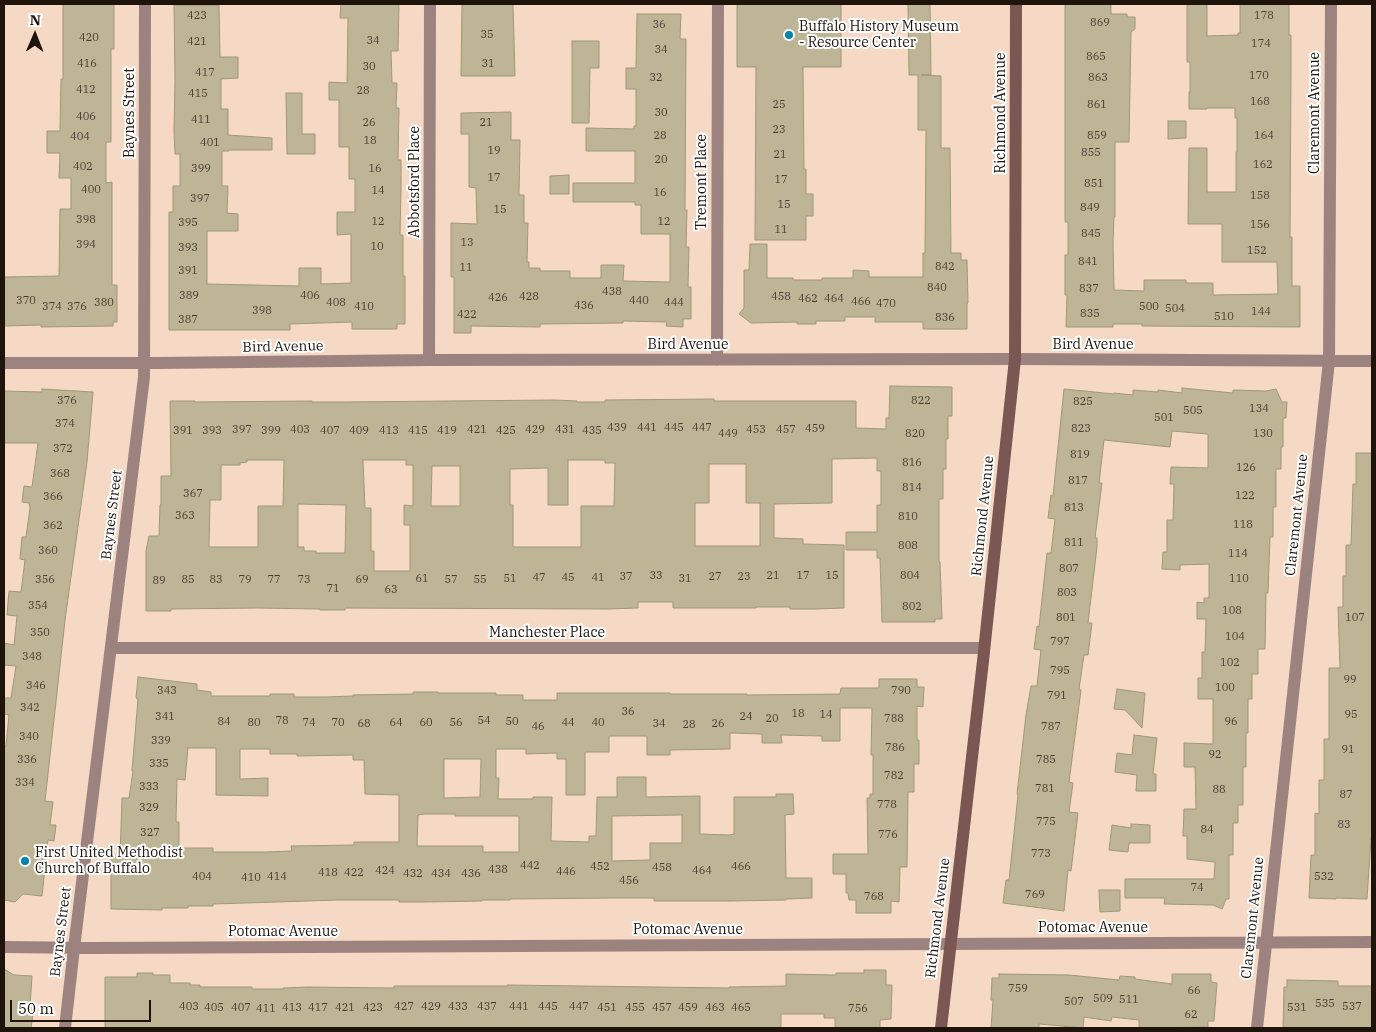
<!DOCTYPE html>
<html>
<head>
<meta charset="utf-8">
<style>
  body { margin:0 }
  #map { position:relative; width:1376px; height:1032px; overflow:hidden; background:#f5d9c4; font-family:"IBM Plex Serif",serif }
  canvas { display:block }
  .frame { position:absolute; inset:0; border:5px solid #1e140c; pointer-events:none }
  .north { position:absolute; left:10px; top:10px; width:50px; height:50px; -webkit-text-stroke:4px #fff; paint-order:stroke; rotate:1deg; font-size:14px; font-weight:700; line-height:20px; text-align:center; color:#1e140c }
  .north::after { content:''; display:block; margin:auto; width:18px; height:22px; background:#1e140c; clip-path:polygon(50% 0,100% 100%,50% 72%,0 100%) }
  .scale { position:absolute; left:10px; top:1000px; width:141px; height:22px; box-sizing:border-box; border:2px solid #1e140c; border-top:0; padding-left:6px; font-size:15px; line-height:18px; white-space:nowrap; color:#1e140c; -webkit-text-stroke:4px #fff; paint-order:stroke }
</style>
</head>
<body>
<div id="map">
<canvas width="1376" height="1032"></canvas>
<div class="frame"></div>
<div class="north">N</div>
<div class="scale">50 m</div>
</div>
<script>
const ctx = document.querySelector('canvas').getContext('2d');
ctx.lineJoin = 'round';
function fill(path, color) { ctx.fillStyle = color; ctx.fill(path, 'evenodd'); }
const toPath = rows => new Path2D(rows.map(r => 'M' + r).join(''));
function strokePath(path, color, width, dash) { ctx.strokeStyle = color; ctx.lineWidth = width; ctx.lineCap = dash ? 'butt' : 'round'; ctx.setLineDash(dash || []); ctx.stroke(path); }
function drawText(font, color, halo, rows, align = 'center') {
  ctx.font = font + ' "IBM Plex Serif",serif'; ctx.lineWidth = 4; ctx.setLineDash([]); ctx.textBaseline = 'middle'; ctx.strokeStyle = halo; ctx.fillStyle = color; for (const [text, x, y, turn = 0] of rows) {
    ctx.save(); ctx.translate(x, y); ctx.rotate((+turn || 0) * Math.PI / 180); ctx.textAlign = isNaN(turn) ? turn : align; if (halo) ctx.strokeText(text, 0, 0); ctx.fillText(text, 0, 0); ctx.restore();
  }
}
const building = toPath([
  [63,4,114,4,114,49,111,49,111,142,106,142,106,183,112,182,112,285,117,285,117,322,113,322,113,326,41,327,41,325,4,326,4,277,59,276,60,209,71,209,71,178,59,178,60,153,47,153,47,131,60,131,61,79,63,79,63,4],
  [341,4,399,4,398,51,391,51,392,83,397,83,396,108,399,108,398,160,401,160,401,189,400,235,403,235,403,276,405,276,405,324,397,324,397,329,352,329,352,322,290,324,290,330,169,330,169,212,173,212,173,186,180,186,180,154,175,154,174,131,175,79,174,5,219,5,220,57,238,57,238,78,221,79,221,109,228,109,228,135,272,138,272,150,229,150,229,151,222,151,222,186,228,186,227,213,238,214,238,231,207,231,207,284,299,286,299,268,321,268,321,284,351,283,351,234,337,235,337,212,355,212,355,179,349,179,349,147,339,147,339,100,329,100,329,82,347,83,348,18,340,18,341,4],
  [462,4,513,4,515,76,461,76,462,4],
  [737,4,841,4,841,67,803,67,804,169,806,169,806,194,813,194,813,216,806,216,806,240,755,240,756,67,737,67,737,4],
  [908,4,930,4,931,75,921,75,941,76,941,148,950,148,951,253,961,253,961,260,967,260,968,303,967,303,967,329,923,329,923,322,875,322,875,317,845,317,845,321,816,321,816,324,797,324,797,322,751,323,739,314,744,308,744,270,749,270,750,244,767,244,767,278,793,278,793,280,822,280,822,278,853,278,853,270,869,271,869,277,923,277,923,253,925,253,926,130,918,130,918,75,909,75,908,4],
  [1065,4,1111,4,1111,14,1127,14,1127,17,1135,17,1135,29,1131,32,1129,142,1115,142,1115,217,1114,217,1113,242,1114,290,1144,291,1144,280,1186,280,1186,283,1213,283,1213,295,1278,294,1277,262,1222,262,1222,224,1188,224,1189,148,1207,148,1207,192,1236,192,1236,152,1237,152,1237,118,1235,118,1235,108,1207,108,1207,109,1189,109,1189,92,1190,92,1190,62,1187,62,1187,4,1207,4,1207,36,1238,35,1238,33,1240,33,1240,4,1289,4,1289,35,1291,35,1291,69,1290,237,1292,237,1292,286,1300,286,1300,327,1142,326,1142,324,1113,324,1113,327,1066,327,1067,295,1065,295,1065,255,1068,255,1068,222,1065,222,1065,4],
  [637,14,681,14,680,39,686,39,685,210,687,210,686,247,689,247,688,287,691,287,691,319,683,319,683,327,666,326,667,322,623,321,623,323,540,324,540,327,471,326,471,333,454,333,454,277,451,277,451,223,477,224,476,188,469,187,469,134,461,134,461,113,511,112,511,140,520,140,519,195,524,195,524,223,528,223,527,262,529,262,529,268,540,268,540,271,570,271,570,278,601,278,601,265,624,265,623,281,670,282,670,234,641,234,641,205,635,205,635,202,573,202,573,183,635,183,635,151,586,151,586,128,634,129,634,126,636,126,636,89,626,89,626,68,636,68,637,14],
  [572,41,599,41,599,68,590,68,589,123,572,123,572,41],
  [286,93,302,93,302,134,315,134,315,154,287,154,286,93],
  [1168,121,1186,121,1186,138,1168,139,1168,121],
  [569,175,569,194,550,194,550,176,569,175],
  [890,386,952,387,952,416,948,416,948,439,946,439,946,469,943,469,943,499,939,499,939,562,940,562,942,619,935,619,935,622,882,622,880,558,877,558,877,550,846,550,846,532,877,532,877,505,881,505,881,471,877,471,877,458,832,459,832,503,774,504,774,538,803,539,803,544,844,545,844,608,814,609,790,609,790,607,756,607,756,608,673,608,673,602,638,602,638,608,609,609,345,608,345,610,320,610,320,609,257,608,171,609,171,611,146,611,146,551,149,536,159,536,160,505,161,505,161,476,171,476,170,401,195,401,195,402,312,401,312,402,346,402,554,400,577,401,577,402,605,402,605,400,714,399,714,401,856,401,856,428,886,429,886,418,889,418,890,386],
  [247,460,284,460,283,506,258,506,258,547,209,547,210,500,221,500,221,465,240,465,240,463,247,462,247,460],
  [363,460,406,460,406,465,413,465,413,506,404,505,404,525,410,525,410,571,374,571,374,551,371,551,371,508,365,508,363,460],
  [568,460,605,460,605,463,615,463,614,506,581,506,581,547,513,547,513,505,510,505,510,469,548,468,548,505,568,505,568,460],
  [709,464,746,464,746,503,760,503,760,546,695,546,695,503,709,503,709,464],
  [432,466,460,466,460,506,431,506,432,466],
  [298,504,346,505,345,553,316,553,316,551,304,551,304,547,298,547,298,504],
  [1182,388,1233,393,1233,390,1266,391,1276,389,1282,402,1287,402,1286,418,1283,418,1283,447,1281,447,1281,469,1276,469,1276,507,1273,507,1273,537,1270,537,1268,593,1266,593,1265,649,1258,649,1258,674,1252,674,1252,699,1248,699,1248,733,1246,733,1246,767,1243,767,1243,805,1238,805,1238,823,1233,823,1233,855,1229,855,1229,899,1226,899,1222,909,1213,905,1164,904,1165,898,1125,898,1125,879,1214,879,1215,862,1187,859,1187,836,1183,836,1184,809,1196,809,1195,767,1184,767,1184,743,1213,744,1213,699,1198,699,1198,678,1202,678,1202,652,1205,652,1206,619,1197,619,1197,602,1204,603,1204,598,1209,598,1209,564,1180,565,1180,570,1162,569,1163,552,1167,552,1167,520,1173,520,1174,484,1170,484,1171,467,1208,468,1208,434,1172,431,1170,447,1104,440,1099,483,1102,483,1095,538,1097,538,1097,547,1088,623,1092,623,1088,655,1084,655,1079,689,1081,690,1069,782,1073,783,1069,812,1078,813,1071,871,1068,870,1064,911,1003,903,1006,880,1009,880,1018,795,1017,794,1026,715,1031,686,1037,686,1041,650,1034,649,1037,626,1039,627,1047,553,1051,553,1055,519,1048,518,1051,495,1053,496,1064,389,1114,394,1114,393,1133,395,1133,390,1158,392,1158,390,1182,393,1182,388],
  [42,389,93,392,87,462,65,620,45,801,53,802,50,825,56,825,54,841,48,840,42,896,23,894,15,902,4,900,4,746,6,746,9,715,4,714,4,698,11,698,16,666,4,665,4,643,14,645,17,616,7,615,9,591,21,592,25,560,20,559,22,537,26,537,30,508,29,503,22,502,24,486,32,487,38,443,4,443,4,391,42,392,42,389],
  [1356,453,1372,453,1372,838,1371,838,1367,899,1336,898,1336,899,1309,898,1311,855,1315,855,1315,813,1319,814,1319,780,1324,780,1324,739,1329,739,1329,668,1340,668,1338,607,1343,607,1343,576,1346,576,1346,545,1351,545,1353,484,1356,484,1356,453],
  [138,677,197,684,197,690,211,692,211,696,270,696,270,694,294,694,294,697,326,697,353,696,353,695,413,694,413,692,438,692,438,693,496,693,496,695,523,695,523,700,557,700,557,693,670,693,670,694,747,694,747,695,840,694,841,688,879,688,879,679,917,679,917,687,924,687,923,707,917,706,917,740,919,740,919,764,914,764,914,792,908,792,907,867,900,867,899,902,891,901,891,913,856,913,856,900,849,900,848,893,846,893,846,874,833,874,833,854,868,854,867,798,870,798,870,794,873,794,873,755,871,755,872,708,840,708,840,741,822,741,822,736,781,735,782,743,762,743,762,734,730,733,730,749,670,750,670,755,647,755,647,736,609,736,609,752,585,752,585,795,566,795,566,759,557,759,557,753,526,754,526,749,496,749,496,778,499,778,498,799,533,799,533,797,552,797,551,841,589,842,589,836,596,836,597,797,617,797,617,777,646,777,646,797,700,796,700,834,729,835,734,834,734,797,776,797,776,794,793,794,794,814,785,815,786,878,812,878,812,898,786,899,786,900,729,901,654,901,654,898,612,898,510,899,510,900,482,900,482,901,426,902,399,902,399,900,339,900,213,904,213,906,188,906,188,908,162,908,162,910,111,909,111,856,120,856,122,798,129,798,133,771,132,771,138,699,136,698,138,677],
  [188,748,216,748,216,795,268,796,268,778,240,779,240,749,270,749,270,754,297,754,297,756,353,755,353,760,364,760,365,794,399,795,399,842,354,842,354,845,291,846,292,851,266,852,213,852,213,848,179,848,179,822,176,822,177,779,185,780,188,748],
  [444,759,481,759,480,797,444,798,444,759],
  [424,814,455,814,455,816,519,816,519,852,483,852,483,846,417,846,418,815,424,814],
  [682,815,682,843,650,843,650,860,612,861,612,816,682,815],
  [1117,689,1145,693,1142,728,1125,710,1114,709,1117,689],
  [1134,735,1157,738,1153,774,1156,774,1156,791,1136,791,1137,775,1115,772,1117,753,1132,755,1134,735],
  [1131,824,1150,825,1150,843,1129,843,1128,852,1109,850,1112,825,1131,828,1131,824],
  [1099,890,1120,890,1120,911,1100,912,1099,890],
  [4,969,14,975,32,976,30,1007,34,1008,31,1028,4,1028,4,969],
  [864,970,886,970,886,985,892,985,891,1019,880,1020,880,1028,835,1028,835,1018,824,1018,824,1014,781,1014,781,1028,105,1028,105,977,137,977,137,973,153,973,153,975,170,975,170,983,190,983,190,985,200,985,200,987,252,987,252,989,283,989,283,988,308,987,394,988,394,986,507,986,507,985,729,988,729,987,786,986,786,974,836,975,836,973,864,973,864,970],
  [999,974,1069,975,1119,980,1120,976,1135,977,1135,979,1172,984,1172,974,1211,974,1211,982,1217,983,1214,1021,1208,1021,1208,1027,1139,1028,1139,1020,1112,1017,1111,1021,1084,1017,1083,1028,1039,1024,1039,1028,991,1028,993,1000,991,1000,992,978,999,978,999,974],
  [1287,980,1338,981,1338,986,1372,986,1372,1028,1283,1028,1284,987,1287,987,1287,980]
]);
fill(building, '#beb597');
strokePath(building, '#a09779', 1);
strokePath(toPath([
  [429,360,430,4],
  [717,360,718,4],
  [4,363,158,363,429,360,1015,359,1372,361],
  [111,648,984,648],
  [4,947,93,948,1372,942],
  [65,1028,74,948,144,377,145,4],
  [1257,1028,1329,361,1331,4]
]), '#9d837f', 12);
strokePath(toPath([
  [941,1028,983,661,1015,359,1016,4]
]), '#7b5753', 12);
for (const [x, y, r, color] of [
  [789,35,5,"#0084a7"],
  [25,861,5,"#0084a7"]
]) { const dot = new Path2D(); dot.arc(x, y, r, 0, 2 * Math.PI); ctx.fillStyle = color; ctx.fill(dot); strokePath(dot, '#fff', 2); }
drawText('11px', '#463c2f', null, [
  ["423",197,16],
  ["178",1264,16],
  ["869",1100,23],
  ["36",659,25],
  ["35",487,35],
  ["420",89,38],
  ["34",373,41],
  ["421",197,42],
  ["174",1261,44],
  ["34",661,50],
  ["865",1096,57],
  ["416",87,64],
  ["31",488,64],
  ["30",369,67],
  ["417",205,73],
  ["170",1259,76],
  ["32",656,78],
  ["863",1098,78],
  ["412",86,90],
  ["28",363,91],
  ["415",198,94],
  ["168",1260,102],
  ["25",779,105],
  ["861",1097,105],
  ["30",661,113],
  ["406",86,117],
  ["411",201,120],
  ["26",369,123],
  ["21",486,123],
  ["23",779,130],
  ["28",660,136],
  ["859",1097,136],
  ["164",1264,136],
  ["404",80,137],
  ["18",370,141],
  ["401",210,143],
  ["19",494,151],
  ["855",1091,153],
  ["21",780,155],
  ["20",661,160],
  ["162",1263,165],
  ["402",83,167],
  ["399",201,169],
  ["16",375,169],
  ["17",494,178],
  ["17",781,180],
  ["851",1094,184],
  ["400",91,190],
  ["14",378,191],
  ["16",660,193],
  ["158",1260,196],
  ["397",200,199],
  ["15",784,205],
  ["849",1090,208],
  ["15",500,210],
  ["398",86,220],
  ["12",378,222],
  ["12",664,222],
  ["395",188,223],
  ["156",1260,225],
  ["11",781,230],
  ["845",1091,234],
  ["13",467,243],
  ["394",86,245],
  ["10",377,247],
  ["393",188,248],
  ["152",1257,251],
  ["841",1088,262],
  ["842",945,267],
  ["11",466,268],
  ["391",188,271],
  ["840",937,288],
  ["837",1089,289],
  ["438",612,292],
  ["389",189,296],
  ["406",310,296],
  ["428",529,297],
  ["458",781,297],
  ["426",498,298],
  ["462",808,299],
  ["464",834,299],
  ["370",26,301],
  ["440",639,301],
  ["466",861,302],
  ["380",104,303],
  ["408",336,303],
  ["444",674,303],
  ["470",886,304],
  ["436",584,306],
  ["374",52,307],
  ["376",77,307],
  ["410",364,307],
  ["500",1149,307],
  ["504",1175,309],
  ["398",262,311],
  ["144",1261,312],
  ["835",1090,314],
  ["422",467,315],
  ["510",1224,317],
  ["836",945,318],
  ["387",188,320],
  ["376",67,401],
  ["822",921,401],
  ["825",1083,402],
  ["134",1259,409],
  ["505",1193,411],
  ["501",1164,418],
  ["374",65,424],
  ["439",617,428],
  ["441",647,428],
  ["445",674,428],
  ["447",702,428],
  ["459",815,429],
  ["823",1081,429],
  ["397",242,430],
  ["403",300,430],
  ["421",477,430],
  ["429",535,430],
  ["431",565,430],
  ["453",756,430],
  ["457",786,430],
  ["391",183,431],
  ["393",212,431],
  ["399",271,431],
  ["407",330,431],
  ["409",359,431],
  ["413",389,431],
  ["415",418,431],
  ["419",447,431],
  ["425",506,431],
  ["435",592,431],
  ["449",728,434],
  ["820",915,434],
  ["130",1263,434],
  ["372",63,449],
  ["819",1080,455],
  ["816",912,463],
  ["126",1246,468],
  ["368",60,474],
  ["817",1078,481],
  ["814",912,488],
  ["367",193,494],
  ["122",1245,496],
  ["366",53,497],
  ["813",1074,508],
  ["363",185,516],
  ["810",908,517],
  ["118",1243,525],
  ["362",53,526],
  ["811",1074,543],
  ["808",908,546],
  ["360",48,551],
  ["114",1238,554],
  ["807",1069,569],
  ["33",656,576],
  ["21",773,576],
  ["17",803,576],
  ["15",832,576],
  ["804",910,576],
  ["37",626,577],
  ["27",715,577],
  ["23",744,577],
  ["47",539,578],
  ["45",568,578],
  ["41",598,578],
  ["61",422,579],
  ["51",510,579],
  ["31",685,579],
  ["110",1239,579],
  ["356",45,580],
  ["85",188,580],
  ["83",216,580],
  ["79",245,580],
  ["77",274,580],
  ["73",304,580],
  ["69",362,580],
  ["57",451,580],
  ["55",480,580],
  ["89",159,581],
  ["71",333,589],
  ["63",391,590],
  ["803",1067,593],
  ["354",38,606],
  ["802",912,607],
  ["108",1232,611],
  ["801",1066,618],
  ["107",1355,618],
  ["350",40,633],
  ["104",1235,637],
  ["797",1060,642],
  ["348",32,657],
  ["102",1230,663],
  ["795",1060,671],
  ["99",1350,680],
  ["346",36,686],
  ["100",1225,688],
  ["343",167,691],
  ["790",901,691],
  ["791",1057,696],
  ["342",30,708],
  ["36",628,712],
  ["18",798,714],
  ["14",826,715],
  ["95",1351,715],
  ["341",165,717],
  ["24",746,717],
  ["20",772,719],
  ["788",894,719],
  ["78",282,721],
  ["54",484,721],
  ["84",224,722],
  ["50",512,722],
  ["96",1231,722],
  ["80",254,723],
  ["74",309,723],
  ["70",338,723],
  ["64",396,723],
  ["60",426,723],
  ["56",456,723],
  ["44",568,723],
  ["40",598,723],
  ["68",364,724],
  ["34",659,724],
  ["26",718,724],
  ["28",689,725],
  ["46",538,727],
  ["787",1051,727],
  ["340",29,737],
  ["339",161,741],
  ["786",895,748],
  ["91",1348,750],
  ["92",1215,755],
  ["336",27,760],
  ["785",1046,760],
  ["335",159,764],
  ["782",894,776],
  ["334",25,783],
  ["333",149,787],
  ["781",1045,789],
  ["88",1219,790],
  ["87",1346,795],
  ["778",887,805],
  ["329",149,808],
  ["775",1046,822],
  ["83",1344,825],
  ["84",1207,830],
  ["327",150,833],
  ["776",888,835],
  ["773",1041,854],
  ["442",530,866],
  ["452",600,867],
  ["466",741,867],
  ["458",662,868],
  ["438",498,870],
  ["424",385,871],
  ["464",702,871],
  ["446",566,872],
  ["418",328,873],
  ["422",354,873],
  ["432",413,874],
  ["434",441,874],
  ["436",471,874],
  ["404",202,877],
  ["414",277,877],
  ["532",1324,877],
  ["410",251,878],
  ["456",629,881],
  ["74",1197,888],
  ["769",1035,895],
  ["768",874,897],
  ["759",1018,989],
  ["66",1194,991],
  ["509",1103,999],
  ["511",1129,1000],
  ["507",1074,1002],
  ["535",1325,1004],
  ["403",189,1007],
  ["427",404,1007],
  ["429",431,1007],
  ["433",458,1007],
  ["437",487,1007],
  ["441",519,1007],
  ["445",548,1007],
  ["447",579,1007],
  ["537",1352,1007],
  ["405",214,1008],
  ["407",241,1008],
  ["413",292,1008],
  ["417",318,1008],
  ["421",345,1008],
  ["423",373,1008],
  ["451",607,1008],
  ["455",635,1008],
  ["457",662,1008],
  ["459",688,1008],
  ["463",715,1008],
  ["465",741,1008],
  ["531",1297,1008],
  ["411",266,1009],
  ["756",858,1009],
  ["62",1191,1015]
]);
drawText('14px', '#1e140c', '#fff', [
  ["Buffalo History Museum",799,27],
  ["- Resource Center",799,43],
  ["First United Methodist",35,853],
  ["Church of Buffalo",35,869]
], 'left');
drawText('14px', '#1e140c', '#fff', [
  ["Baynes Street",130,113,-90],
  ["Richmond Avenue",1001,113,-90],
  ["Claremont Avenue",1315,113,-90],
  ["Abbotsford Place",415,182,-90],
  ["Tremont Place",702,182,-90],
  ["Bird Avenue",688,345],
  ["Bird Avenue",1093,345],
  ["Bird Avenue",283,347,-1],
  ["Baynes Street",112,515,-83],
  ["Claremont Avenue",1297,515,-84],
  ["Richmond Avenue",983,516,-84],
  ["Manchester Place",547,633],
  ["Richmond Avenue",938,918,-83],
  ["Claremont Avenue",1253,918,-84],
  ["Potomac Avenue",1093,928],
  ["Potomac Avenue",688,930],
  ["Baynes Street",61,932,-83],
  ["Potomac Avenue",283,932]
]);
</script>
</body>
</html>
